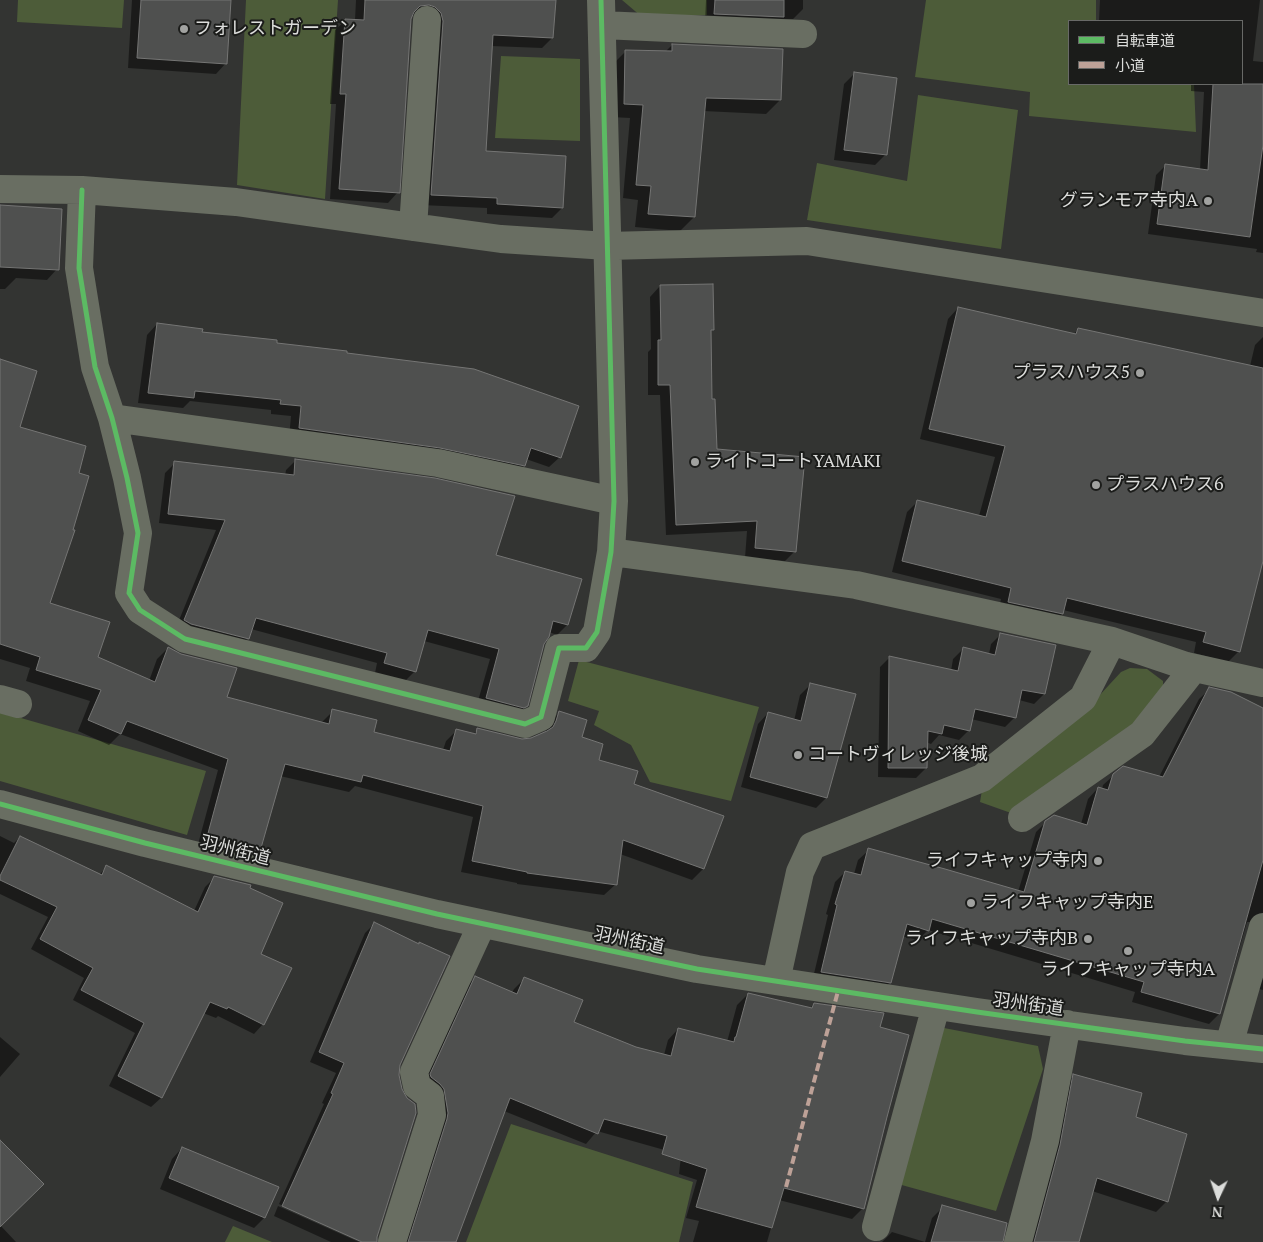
<!DOCTYPE html>
<html>
<head>
<meta charset="utf-8">
<style>
  body { margin:0 }
  #map { position:relative; width:1263px; height:1242px; overflow:hidden; background:#333432; font-family:"PT Serif","Noto Sans JP",serif }
  canvas { display:block }
  .legend { position:absolute; left:1068px; top:20px; width:175px; height:65px; box-sizing:border-box; background:#1b1c1a; border:1px solid #686967; margin:0; padding:6px 9px; list-style:none; font-size:15px; color:#dcdddb }
  .legend li { display:flex; align-items:center; gap:10px; height:25px }
  .legend b { width:25px; border:1px solid #686967 }
  .north { position:absolute; left:1193px; top:1172px; width:50px; height:50px; -webkit-text-stroke:4px #1b1c1a; paint-order:stroke; rotate:183deg; font-size:14px; font-weight:700; line-height:20px; text-align:center; color:#dcdddb }
  .north::after { content:''; display:block; margin:auto; width:18px; height:22px; background:#dcdddb; clip-path:polygon(50% 0,100% 100%,50% 72%,0 100%) }
</style>
</head>
<body>
<div id="map">
<canvas width="1263" height="1242"></canvas>
<ul class="legend">
<li><b style="height:6px;background:#5cba63"></b>自転車道</li>
<li><b style="height:6px;background:#bda197"></b>小道</li>
</ul>
<div class="north">N</div>
</div>
<script>
const ctx = document.querySelector('canvas').getContext('2d');
ctx.lineJoin = 'round';
function fill(path, color) { ctx.fillStyle = color; ctx.fill(path, 'evenodd'); }
const toPath = rows => new Path2D(rows.map(r => 'M' + r).join(''));
function strokePath(path, color, width, dash) { ctx.strokeStyle = color; ctx.lineWidth = width; ctx.lineCap = dash ? 'butt' : 'round'; ctx.setLineDash(dash || []); ctx.stroke(path); }
function drawText(font, color, halo, rows, align = 'center') {
  ctx.font = font + ' "PT Serif","Noto Sans JP",serif'; ctx.lineWidth = 4; ctx.setLineDash([]); ctx.textBaseline = 'middle'; ctx.strokeStyle = halo; ctx.fillStyle = color; for (const [text, x, y, turn = 0] of rows) {
    ctx.save(); ctx.translate(x, y); ctx.rotate((+turn || 0) * Math.PI / 180); ctx.textAlign = isNaN(turn) ? turn : align; if (halo) ctx.strokeText(text, 0, 0); ctx.fillText(text, 0, 0); ctx.restore();
  }
}
fill(toPath([
  [18,0,124,0,122,28,17,22],
  [246,0,338,0,325,199,237,185],
  [622,0,707,0,707,15,642,17],
  [926,0,1096,0,1096,21,1069,21,1069,84,1194,84,1196,132,1029,116,1030,92,915,77],
  [501,56,580,59,580,141,495,138],
  [918,95,1018,110,1001,249,807,220,817,163,907,181],
  [579,660,759,707,731,801,650,782,631,745,594,725,599,711,568,701],
  [1130,668,1147,669,1163,681,1163,694,1140,725,1011,813,980,802,982,790,1086,710,1121,672],
  [0,712,206,771,187,835,0,781],
  [944,1028,1038,1046,1043,1069,996,1211,898,1184],
  [511,1124,693,1182,679,1242,466,1242],
  [233,1226,272,1242,225,1242]
]), '#4d5c39');
fill(toPath([
  [132,0,230,0,226,63,216,74,128,68],
  [356,0,555,0,552,38,542,48,491,46,485,153,562,208,552,218,487,214,487,208,421,205,418,14,411,16,398,192,388,203,330,199,336,104,330,104,335,30,346,20,355,20],
  [706,0,803,0,803,9,793,19,781,19,773,27,705,24],
  [1100,0,1260,0,1253,61,1263,62,1263,253,1256,252,1257,249,1148,234,1156,175,1166,165,1200,170,1204,92,1191,91,1191,84,1242,84,1242,21,1099,21],
  [672,45,780,100,766,114,703,111,694,217,680,231,635,227,638,200,623,198,630,118,611,117,612,65,626,51,665,52],
  [855,73,885,155,875,165,834,160,844,84],
  [0,206,57,269,47,280,16,278,5,289,0,289],
  [660,286,712,329,710,332,711,400,716,451,795,551,785,561,745,558,747,531,666,535,660,395,648,395,648,352,651,349,650,297],
  [958,308,1073,335,1078,329,1250,366,1255,345,1263,337,1263,556,1239,651,1228,662,1194,653,1196,642,1063,610,1062,614,1051,624,998,613,1001,599,892,572,907,512,918,501,979,516,995,457,920,439,948,319],
  [157,324,201,334,346,354,560,457,549,467,526,459,524,465,514,476,289,438,291,416,271,414,271,410,190,401,183,408,138,403,147,335],
  [0,423,48,604,97,658,149,681,157,659,168,648,225,697,321,724,322,722,333,711,372,732,443,750,446,741,457,730,473,734,478,730,521,740,531,740,545,733,548,724,559,713,580,738,597,761,632,784,703,869,692,880,620,854,616,884,604,895,517,884,517,883,461,872,473,817,355,786,349,792,280,776,258,854,247,865,197,848,218,770,120,734,109,745,78,731,90,701,26,681,30,668,0,659],
  [296,460,494,556,567,625,557,635,549,632,543,644,527,705,516,715,476,708,490,659,424,641,415,671,405,681,375,673,377,663,251,629,248,638,238,648,175,630,216,530,159,523,165,473,175,463,285,476,286,470],
  [1001,634,1044,694,1034,704,1019,700,1015,717,1005,727,971,719,969,730,959,740,939,735,931,744,926,742,926,768,916,778,878,777,880,667,890,657,951,671,953,659,963,649,989,654,991,644],
  [810,685,826,798,816,808,741,787,758,724,768,713,794,721,800,695],
  [1210,689,1263,710,1263,926,1256,922,1247,922,1233,970,1231,972,1219,1014,1209,1024,1132,1002,1135,992,928,930,918,940,902,936,890,982,880,993,812,982,828,915,826,914,835,882,845,872,854,874,858,860,869,850,1018,892,1036,832,1046,822,1081,824,1088,799,1098,788,1102,790,1103,785,1114,775,1159,777,1199,699],
  [0,836,14,843,20,837,99,875,107,867,194,911,205,887,215,877,259,955,263,1024,254,1034,218,1016,216,1018,203,1013,161,1098,151,1107,109,1086,135,1033,73,1000,84,978,31,949,48,917,0,894],
  [374,924,398,1066,376,1242,365,1242,279,1204,324,1104,322,1103,336,1073,310,1062,365,933],
  [1263,961,1263,990,1255,988],
  [476,977,512,993,514,989,525,978,572,1022,635,1048,664,1055,668,1040,678,1029,727,1042,737,1005,748,994,809,1009,814,1004,879,1028,863,1208,852,1219,779,1200,767,1242,693,1242,699,1221,686,1218,697,1180,679,1174,682,1147,668,1151,597,1131,586,1144,504,1111,455,1242,402,1242,436,1132,420,1088,465,988],
  [0,1037,20,1054,0,1077],
  [1074,1076,1134,1118,1167,1201,1156,1212,1092,1191,1077,1242,1027,1242,1063,1086],
  [182,1148,277,1188,264,1218,254,1228,160,1189,172,1159],
  [278,1206,359,1242,331,1242,274,1216],
  [943,1207,1002,1242,882,1242,892,1232,925,1242,932,1218],
  [0,1225,16,1242,0,1242]
]), '#0007');
const building = toPath([
  [141,0,231,0,227,64,137,58,141,0],
  [365,0,556,0,553,38,493,35,486,151,566,156,563,208,497,204,497,198,431,195,443,21,441,13,435,7,429,5,420,6,414,12,411,19,400,193,339,189,346,94,340,94,345,19,364,20,365,0],
  [715,0,784,0,784,17,714,14,715,0],
  [672,44,783,49,781,100,706,98,695,217,648,214,651,186,636,185,643,105,624,104,625,50,672,51,672,44],
  [854,72,897,78,887,155,844,150,854,72],
  [1213,84,1263,84,1263,145,1250,237,1157,224,1165,164,1208,170,1213,84],
  [0,205,62,209,59,270,0,267,0,205],
  [713,284,714,330,711,330,712,399,715,399,717,449,805,457,796,552,755,548,757,521,676,525,670,385,658,385,658,340,661,340,660,285,713,284],
  [958,307,1076,334,1078,328,1263,368,1263,561,1240,652,1203,642,1206,632,1067,598,1063,614,1008,602,1011,588,902,561,917,500,986,517,1005,446,929,429,958,307],
  [157,323,203,329,202,332,277,340,277,343,347,351,347,353,474,369,579,406,561,458,531,448,525,466,440,448,299,428,301,406,280,404,281,400,195,391,194,398,148,393,157,323],
  [0,359,37,371,20,427,86,446,79,473,89,476,73,530,75,530,50,603,110,622,98,657,155,682,168,647,181,654,237,668,227,697,329,724,332,709,377,720,374,732,450,751,456,729,476,734,477,728,522,739,531,738,547,731,553,727,556,721,559,711,587,720,582,737,603,744,599,760,638,771,634,784,724,816,704,869,623,840,617,885,527,873,527,872,472,861,483,806,363,775,361,782,285,764,259,855,227,847,229,843,207,837,228,759,127,721,121,734,88,720,101,690,36,670,40,657,0,644,0,359],
  [295,459,435,478,515,496,496,555,582,579,568,625,553,621,549,637,544,644,528,706,524,708,486,698,499,649,428,630,416,672,384,663,387,653,256,618,249,639,191,624,184,620,225,520,168,514,174,461,294,475,295,459],
  [1000,633,1056,645,1045,694,1022,690,1016,718,975,709,970,731,944,725,942,734,928,731,927,768,888,768,889,656,958,671,963,647,995,655,1000,633],
  [810,683,856,694,827,798,750,777,768,712,801,721,810,683],
  [1209,687,1231,692,1263,708,1263,860,1220,1014,1141,992,1144,982,932,919,929,931,907,924,891,983,821,972,837,905,835,904,845,871,861,875,868,848,945,869,1024,892,1045,821,1054,815,1087,825,1098,787,1108,790,1113,774,1123,766,1163,777,1209,687],
  [20,836,102,875,106,865,198,912,214,876,251,885,250,888,283,903,261,954,292,968,264,1025,228,1007,227,1009,210,1002,162,1098,118,1076,144,1023,81,990,93,968,40,939,57,907,0,880,0,876,20,836],
  [374,922,419,944,419,942,450,956,400,1065,399,1075,402,1089,407,1098,415,1104,416,1113,377,1237,377,1242,362,1242,282,1206,333,1094,331,1093,344,1063,319,1052,374,922],
  [475,976,517,994,524,977,583,1000,574,1022,636,1047,671,1056,678,1028,734,1042,735,1037,736,1037,748,993,812,1008,814,1003,884,1013,880,1027,909,1035,887,1117,864,1209,784,1188,772,1228,696,1207,707,1169,662,1154,667,1136,604,1119,598,1134,510,1098,456,1242,408,1242,447,1119,448,1113,444,1089,440,1084,431,1077,430,1074,475,976],
  [1073,1074,1142,1093,1136,1117,1187,1134,1168,1202,1097,1178,1079,1242,1034,1242,1060,1145,1073,1074],
  [0,1140,44,1184,0,1227,0,1140],
  [182,1147,279,1187,265,1218,169,1178,182,1147],
  [942,1205,1007,1223,1003,1242,931,1242,942,1205]
]);
fill(building, '#4f504f');
strokePath(building, '#757574', 1);
strokePath(toPath([
  [602,25,803,34],
  [0,189,82,190,236,202,413,227,501,239,607,246,807,241,1263,313],
  [82,190,79,268,95,367,112,418,127,478,138,533,129,593,140,610,185,639,525,724,541,717,559,648,586,648,597,632,611,552,614,501,601,0],
  [413,227,427,20],
  [112,418,438,463,614,501],
  [611,552,856,585,1112,641,1186,666,1263,683],
  [0,699,18,704],
  [0,804,145,843,437,914,697,969,977,1012,1185,1041,1263,1049],
  [1022,818,1142,734,1194,668],
  [776,981,800,872,812,846,982,778,1083,698,1112,641],
  [1229,1045,1263,927],
  [876,1227,936,1006],
  [392,1242,432,1115,430,1096,417,1086,414,1072,482,924],
  [1018,1242,1045,1141,1067,1024]
]), '#696e62', 28);
strokePath(toPath([
  [786,1187,838,991]
]), '#bda197', 4, [8, 4]);
strokePath(toPath([
  [82,190,79,268,95,367,112,418,127,478,138,533,129,593,140,610,185,639,525,724,541,717,559,648,586,648,597,632,611,552,614,501,601,0],
  [0,804,145,843,437,914,697,969,977,1012,1185,1041,1263,1049]
]), '#5cba63', 5);
for (const [x, y, r, color] of [
  [184,29,5,"#a1a2a0"],
  [1208,201,5,"#a1a2a0"],
  [1140,373,5,"#a1a2a0"],
  [695,462,5,"#a1a2a0"],
  [1096,485,5,"#a1a2a0"],
  [798,755,5,"#a1a2a0"],
  [1098,861,5,"#a1a2a0"],
  [971,903,5,"#a1a2a0"],
  [1088,939,5,"#a1a2a0"],
  [1128,951,5,"#a1a2a0"]
]) { const dot = new Path2D(); dot.arc(x, y, r, 0, 2 * Math.PI); ctx.fillStyle = color; ctx.fill(dot); strokePath(dot, '#1b1c1a', 2); }
drawText('18px', '#dcdddb', '#1b1c1a', [
  ["フォレストガーデン",194,29],
  ["グランモア寺内A",1198,201,"right"],
  ["プラスハウス5",1130,373,"right"],
  ["ライトコートYAMAKI",705,462],
  ["プラスハウス6",1106,485],
  ["コートヴィレッジ後城",808,755],
  ["ライフキャップ寺内",1088,861,"right"],
  ["ライフキャップ寺内E",981,903],
  ["ライフキャップ寺内B",1078,939,"right"],
  ["ライフキャップ寺内A",1128,970,"center"]
], 'left');
drawText('18px', '#dcdddb', '#1b1c1a', [
  ["羽州街道",235,851,14],
  ["羽州街道",629,941,12],
  ["羽州街道",1028,1005,8]
]);
</script>
</body>
</html>
